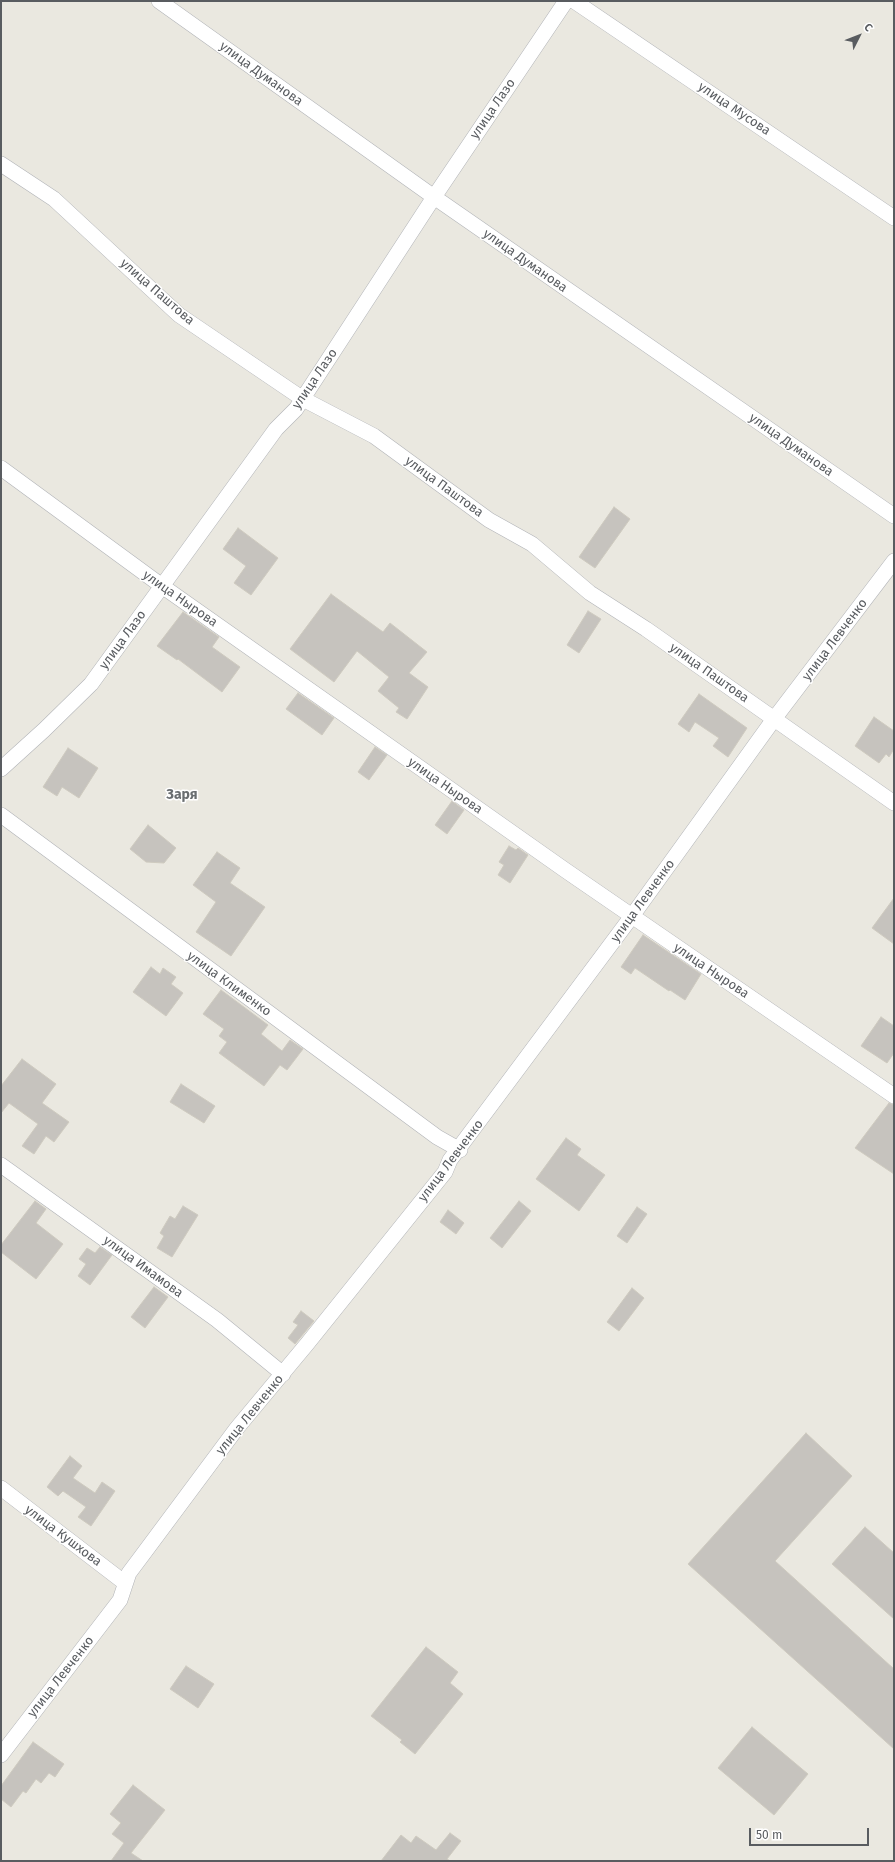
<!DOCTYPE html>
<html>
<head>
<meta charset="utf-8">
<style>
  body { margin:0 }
  #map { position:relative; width:895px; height:1862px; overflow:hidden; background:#eae8e0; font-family:"Fira Sans",sans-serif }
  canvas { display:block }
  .frame { position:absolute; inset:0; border:2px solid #595c60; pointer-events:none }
  .north { position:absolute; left:839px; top:16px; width:40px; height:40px; -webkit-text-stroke:3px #fff; paint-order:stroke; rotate:48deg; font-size:11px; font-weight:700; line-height:16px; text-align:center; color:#595c60 }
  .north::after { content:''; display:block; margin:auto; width:14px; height:18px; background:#595c60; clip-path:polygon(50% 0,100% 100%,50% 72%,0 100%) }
  .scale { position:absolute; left:749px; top:1828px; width:120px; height:18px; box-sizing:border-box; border:2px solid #595c60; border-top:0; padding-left:5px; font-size:12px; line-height:14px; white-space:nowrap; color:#595c60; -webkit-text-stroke:3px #fff; paint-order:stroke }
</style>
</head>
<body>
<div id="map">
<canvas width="895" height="1862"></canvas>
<div class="frame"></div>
<div class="north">С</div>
<div class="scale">50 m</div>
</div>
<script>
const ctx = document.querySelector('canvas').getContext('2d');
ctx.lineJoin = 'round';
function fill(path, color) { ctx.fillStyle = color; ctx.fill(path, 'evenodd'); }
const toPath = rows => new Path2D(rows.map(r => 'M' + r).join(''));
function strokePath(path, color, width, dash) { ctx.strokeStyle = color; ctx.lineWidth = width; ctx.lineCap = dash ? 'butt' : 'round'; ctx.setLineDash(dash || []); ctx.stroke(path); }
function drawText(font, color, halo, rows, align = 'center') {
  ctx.font = font + ' "Fira Sans",sans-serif'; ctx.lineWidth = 3; ctx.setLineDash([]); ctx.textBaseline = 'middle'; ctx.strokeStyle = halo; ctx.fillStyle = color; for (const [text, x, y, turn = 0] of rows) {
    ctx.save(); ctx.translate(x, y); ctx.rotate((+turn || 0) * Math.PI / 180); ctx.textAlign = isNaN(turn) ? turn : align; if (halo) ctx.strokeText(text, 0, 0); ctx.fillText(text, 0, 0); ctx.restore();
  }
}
const building = toPath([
  [614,507,630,519,595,568,579,557,614,507],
  [238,528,278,558,251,595,234,583,246,566,223,549,238,528],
  [331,594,383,632,390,623,427,652,409,673,428,687,407,719,396,712,399,708,378,691,389,677,357,651,334,682,290,649,331,594],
  [588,611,601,619,579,653,567,645,588,611],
  [183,612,219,637,212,647,240,667,222,692,178,659,177,660,157,646,183,612],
  [298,693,334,718,322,735,286,709,298,693],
  [699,694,747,728,728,757,713,746,719,738,695,722,689,732,678,724,699,694],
  [874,717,894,731,894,749,889,757,886,754,879,763,855,746,874,717],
  [375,747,387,755,369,780,358,772,375,747],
  [68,748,98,768,79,798,62,787,57,796,43,787,68,748],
  [452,801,464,810,447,834,435,825,452,801],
  [148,825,176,848,164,863,146,862,130,849,148,825],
  [509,846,516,850,518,848,528,855,510,883,498,875,504,865,499,862,509,846],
  [217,852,240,868,230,883,265,907,231,956,196,932,216,902,193,885,217,852],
  [894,898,894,944,872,928,894,898],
  [643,935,701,974,685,1000,670,990,669,991,635,968,631,974,621,967,643,935],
  [151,967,160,974,163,968,176,977,171,984,183,993,166,1016,133,992,151,967],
  [221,990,268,1025,261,1034,282,1051,290,1040,303,1049,287,1070,280,1065,264,1086,219,1053,227,1042,219,1036,224,1029,203,1014,221,990],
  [881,1017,894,1026,894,1053,887,1063,861,1046,881,1017],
  [22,1059,56,1084,42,1103,69,1122,54,1142,46,1136,34,1154,22,1146,38,1124,9,1103,1,1113,1,1086,22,1059],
  [181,1084,215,1106,204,1123,170,1102,181,1084],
  [889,1103,894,1105,894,1174,855,1148,889,1103],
  [566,1138,581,1149,577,1155,605,1175,579,1211,536,1179,566,1138],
  [35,1201,46,1209,36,1223,63,1244,36,1279,1,1252,1,1245,35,1201],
  [519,1201,531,1211,502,1248,490,1238,519,1201],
  [183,1206,198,1215,172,1257,157,1248,164,1236,160,1233,170,1216,175,1219,183,1206],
  [637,1207,647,1214,627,1243,617,1236,637,1207],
  [448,1210,464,1223,456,1234,440,1222,448,1210],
  [100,1247,112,1255,90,1285,78,1276,86,1264,79,1259,87,1248,95,1253,100,1247],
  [154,1287,168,1297,145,1328,131,1317,154,1287],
  [632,1288,644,1298,619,1331,607,1322,632,1288],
  [301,1311,314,1321,295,1344,288,1338,298,1325,293,1322,301,1311],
  [806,1433,852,1476,775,1561,894,1669,894,1749,688,1564,806,1433],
  [70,1456,82,1466,73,1478,95,1493,102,1482,115,1491,91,1526,78,1517,86,1507,63,1491,58,1496,47,1487,70,1456],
  [865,1527,894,1553,894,1619,832,1564,865,1527],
  [426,1647,458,1672,450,1683,463,1694,415,1754,400,1742,402,1740,371,1716,426,1647],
  [186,1666,214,1684,198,1708,170,1689,186,1666],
  [752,1727,808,1774,774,1815,718,1768,752,1727],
  [33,1742,64,1764,55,1777,49,1773,41,1783,36,1779,26,1793,23,1791,11,1807,1,1799,1,1786,33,1742],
  [133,1785,165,1810,131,1853,143,1861,111,1861,124,1843,112,1834,121,1823,110,1814,133,1785],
  [450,1833,461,1841,447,1859,450,1861,381,1861,401,1835,411,1843,416,1836,436,1850,450,1833]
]);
fill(building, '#c6c3be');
strokePath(building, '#cecabf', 1);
const street = toPath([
  [159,1,434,197,894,516],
  [574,1,894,218],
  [1,164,54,199,179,315,303,399,374,436,489,520,532,544,590,593,646,629,894,803],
  [1,468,162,586,565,870,894,1096],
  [1,769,44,730,91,684,276,429,296,409,434,197,566,1],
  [1,815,437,1137,460,1150],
  [1,1165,217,1320,283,1374],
  [1,1488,125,1583],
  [1,1755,120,1600,129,1573,141,1557,237,1428,307,1344,445,1172,450,1160,632,916,774,719,894,561]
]);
strokePath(street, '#b1b3b7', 16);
strokePath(street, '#fff', 15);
drawText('13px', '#595c60', '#fff', [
  ["улица Думанова",261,74,36],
  ["улица Лазо",493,109,-56],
  ["улица Мусова",734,109,34],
  ["улица Думанова",525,261,35],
  ["улица Паштова",157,292,41],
  ["улица Лазо",315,379,-56],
  ["улица Думанова",791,445,35],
  ["улица Паштова",444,487,36],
  ["улица Нырова",180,599,35],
  ["улица Лазо",123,640,-54],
  ["улица Левченко",835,640,-53],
  ["улица Паштова",709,673,35],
  ["улица Нырова",445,786,35],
  ["улица Левченко",643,901,-54],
  ["улица Нырова",711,971,34],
  ["улица Клименко",229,984,36],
  ["улица Левченко",451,1161,-53],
  ["улица Имамова",143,1267,36],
  ["улица Левченко",250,1415,-51],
  ["улица Кушхова",63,1536,37],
  ["улица Левченко",61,1677,-52]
]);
drawText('bold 14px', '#6a6e71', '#fff', [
  ["Заря",182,795]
]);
</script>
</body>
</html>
